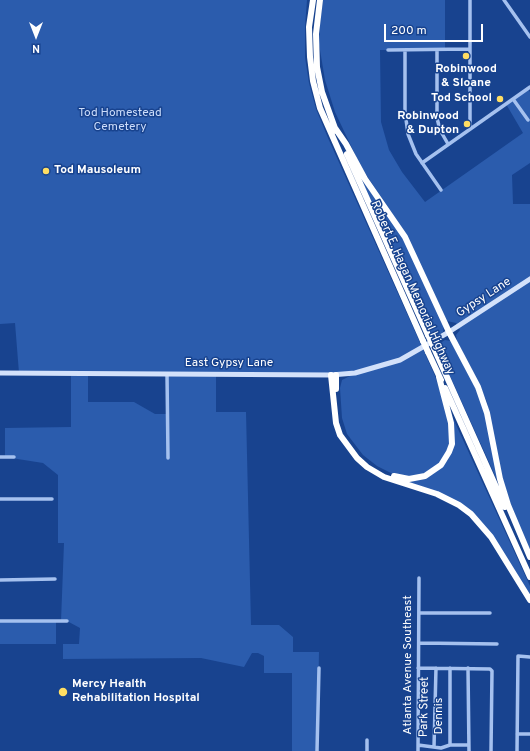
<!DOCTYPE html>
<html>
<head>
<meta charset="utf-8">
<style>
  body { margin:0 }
  #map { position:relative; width:530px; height:751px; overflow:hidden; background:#18438f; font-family:Overpass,sans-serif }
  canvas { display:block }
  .north { position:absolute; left:16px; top:16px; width:40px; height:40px; -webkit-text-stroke:3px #18438f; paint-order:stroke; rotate:180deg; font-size:11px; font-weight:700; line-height:16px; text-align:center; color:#fff }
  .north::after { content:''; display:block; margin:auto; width:14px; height:18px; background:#fff; clip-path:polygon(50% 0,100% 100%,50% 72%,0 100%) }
  .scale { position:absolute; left:384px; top:24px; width:99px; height:18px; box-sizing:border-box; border:2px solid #fff; border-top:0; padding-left:5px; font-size:12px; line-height:14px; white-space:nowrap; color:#fff; -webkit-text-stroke:3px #18438f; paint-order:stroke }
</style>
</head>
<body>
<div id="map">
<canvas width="530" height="751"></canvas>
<div class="north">N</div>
<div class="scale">200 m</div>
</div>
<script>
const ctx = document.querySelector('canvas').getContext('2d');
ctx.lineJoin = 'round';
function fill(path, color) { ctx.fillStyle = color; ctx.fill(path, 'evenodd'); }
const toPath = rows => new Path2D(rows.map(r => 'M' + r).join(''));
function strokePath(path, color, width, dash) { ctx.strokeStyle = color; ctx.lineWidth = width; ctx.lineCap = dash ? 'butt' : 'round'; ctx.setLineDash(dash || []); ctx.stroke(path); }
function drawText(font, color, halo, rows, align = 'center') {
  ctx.font = font + ' Overpass,sans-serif'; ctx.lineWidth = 3; ctx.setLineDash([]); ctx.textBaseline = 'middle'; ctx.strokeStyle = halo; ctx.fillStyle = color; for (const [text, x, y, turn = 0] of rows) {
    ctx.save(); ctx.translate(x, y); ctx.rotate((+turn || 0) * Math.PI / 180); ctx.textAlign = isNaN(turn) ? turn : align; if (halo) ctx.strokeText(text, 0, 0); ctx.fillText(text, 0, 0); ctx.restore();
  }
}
fill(toPath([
  [0,0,307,0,305,27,305,57,309,83,316,109,328,138,435,376,446,409,450,437,449,446,442,461,423,475,409,477,393,474,377,466,363,455,347,434,342,418,340,388,342,380,350,376,216,374,216,412,246,412,251,625,279,625,293,637,293,652,319,652,317,751,292,751,292,673,264,673,264,656,258,653,252,653,244,667,201,658,63,659,63,644,79,644,80,628,67,621,61,621,64,543,58,543,58,475,43,463,5,457,5,428,71,427,71,374,19,373,15,323,0,324],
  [88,374,167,374,168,414,155,414,134,402,88,402],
  [323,0,445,0,445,50,380,50,381,122,389,150,402,172,425,202,523,133,506,104,528,89,530,92,530,163,512,175,513,204,530,204,530,550,510,505,502,477,487,402,476,377,457,341,456,335,460,330,456,323,447,321,406,234,361,167,335,112,325,80,319,44,320,23],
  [360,177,403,237,444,326,443,332,433,338,437,345,445,340,451,341,476,389,486,416,498,479,497,480,437,347,434,348,428,335,431,333],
  [452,416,530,586,530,596,498,544,464,507,405,482,412,481,448,460],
  [0,621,56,621,56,644,0,644]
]), '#2b5cad');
strokePath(toPath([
  [504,0,530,37],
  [388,50,469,49],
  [405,50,405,112,408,134,416,154,441,190],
  [437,50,437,118,440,130,448,144],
  [513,99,528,120],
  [470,129,470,0],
  [422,163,530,87],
  [167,374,168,458],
  [0,457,14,457],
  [0,499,52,499],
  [0,580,55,579],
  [419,613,490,613],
  [0,621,67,621],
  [419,643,497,644],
  [418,668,490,669,492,671,491,751],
  [450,668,450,745,469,745],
  [468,668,469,751],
  [517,734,530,734],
  [418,745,441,748,450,745],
  [434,747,436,668],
  [317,751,319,668],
  [367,751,367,740],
  [418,751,419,578],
  [517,751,518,656,530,657]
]), '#a5c1ef', 3.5);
strokePath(toPath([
  [0,373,331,375,355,373,400,360,449,332,530,279]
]), '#d3e1fa', 5);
strokePath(toPath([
  [313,0,309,27,310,57,313,81,320,108,423,341],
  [320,0,316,34,317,67,322,92,336,131],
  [335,128,346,144,365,179,405,237,449,332,478,387,487,413,500,479,508,505,530,557],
  [347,154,428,335],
  [434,348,505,507],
  [428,352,441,380],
  [331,375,336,423,340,435,357,458,367,467,384,477,437,494,459,505,471,514,491,537,530,600],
  [336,375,336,389],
  [445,388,530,577],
  [394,476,409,479,425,476,441,465,449,452,452,444,451,423,439,377]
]), '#fff', 6);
strokePath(toPath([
  [428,335,434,348],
  [423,341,428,352]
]), '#fff', 6);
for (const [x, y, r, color] of [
  [466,56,4,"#ffde63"],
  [500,99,4,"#ffde63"],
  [467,124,4,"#ffde63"],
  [46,171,4,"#ffde63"],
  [63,692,5,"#ffde63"]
]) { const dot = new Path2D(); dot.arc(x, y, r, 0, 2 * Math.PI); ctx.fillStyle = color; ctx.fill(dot); strokePath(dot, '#18438f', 1.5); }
drawText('bold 12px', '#fff', '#18438f', [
  ["Robinwood",466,70,"center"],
  ["& Sloane",466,84,"center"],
  ["Tod School",492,99],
  ["Robinwood",459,117],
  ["& Dupton",459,131],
  ["Tod Mausoleum",54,171,"left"],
  ["Mercy Health",72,685,"left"],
  ["Rehabilitation Hospital",72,699,"left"]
], 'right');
drawText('12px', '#ccddfb', '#18438f', [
  ["Tod Homestead",120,114],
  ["Cemetery",120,128]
]);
drawText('12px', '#fff', '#18438f', [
  ["Robert E. Hagan Memorial Highway",412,288,66],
  ["Gypsy Lane",484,298,-33],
  ["East Gypsy Lane",229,364],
  ["Atlanta Avenue Southeast",409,665,-90],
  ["Park Street",425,707,-89],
  ["Dennis",440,716,-90]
]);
</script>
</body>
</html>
